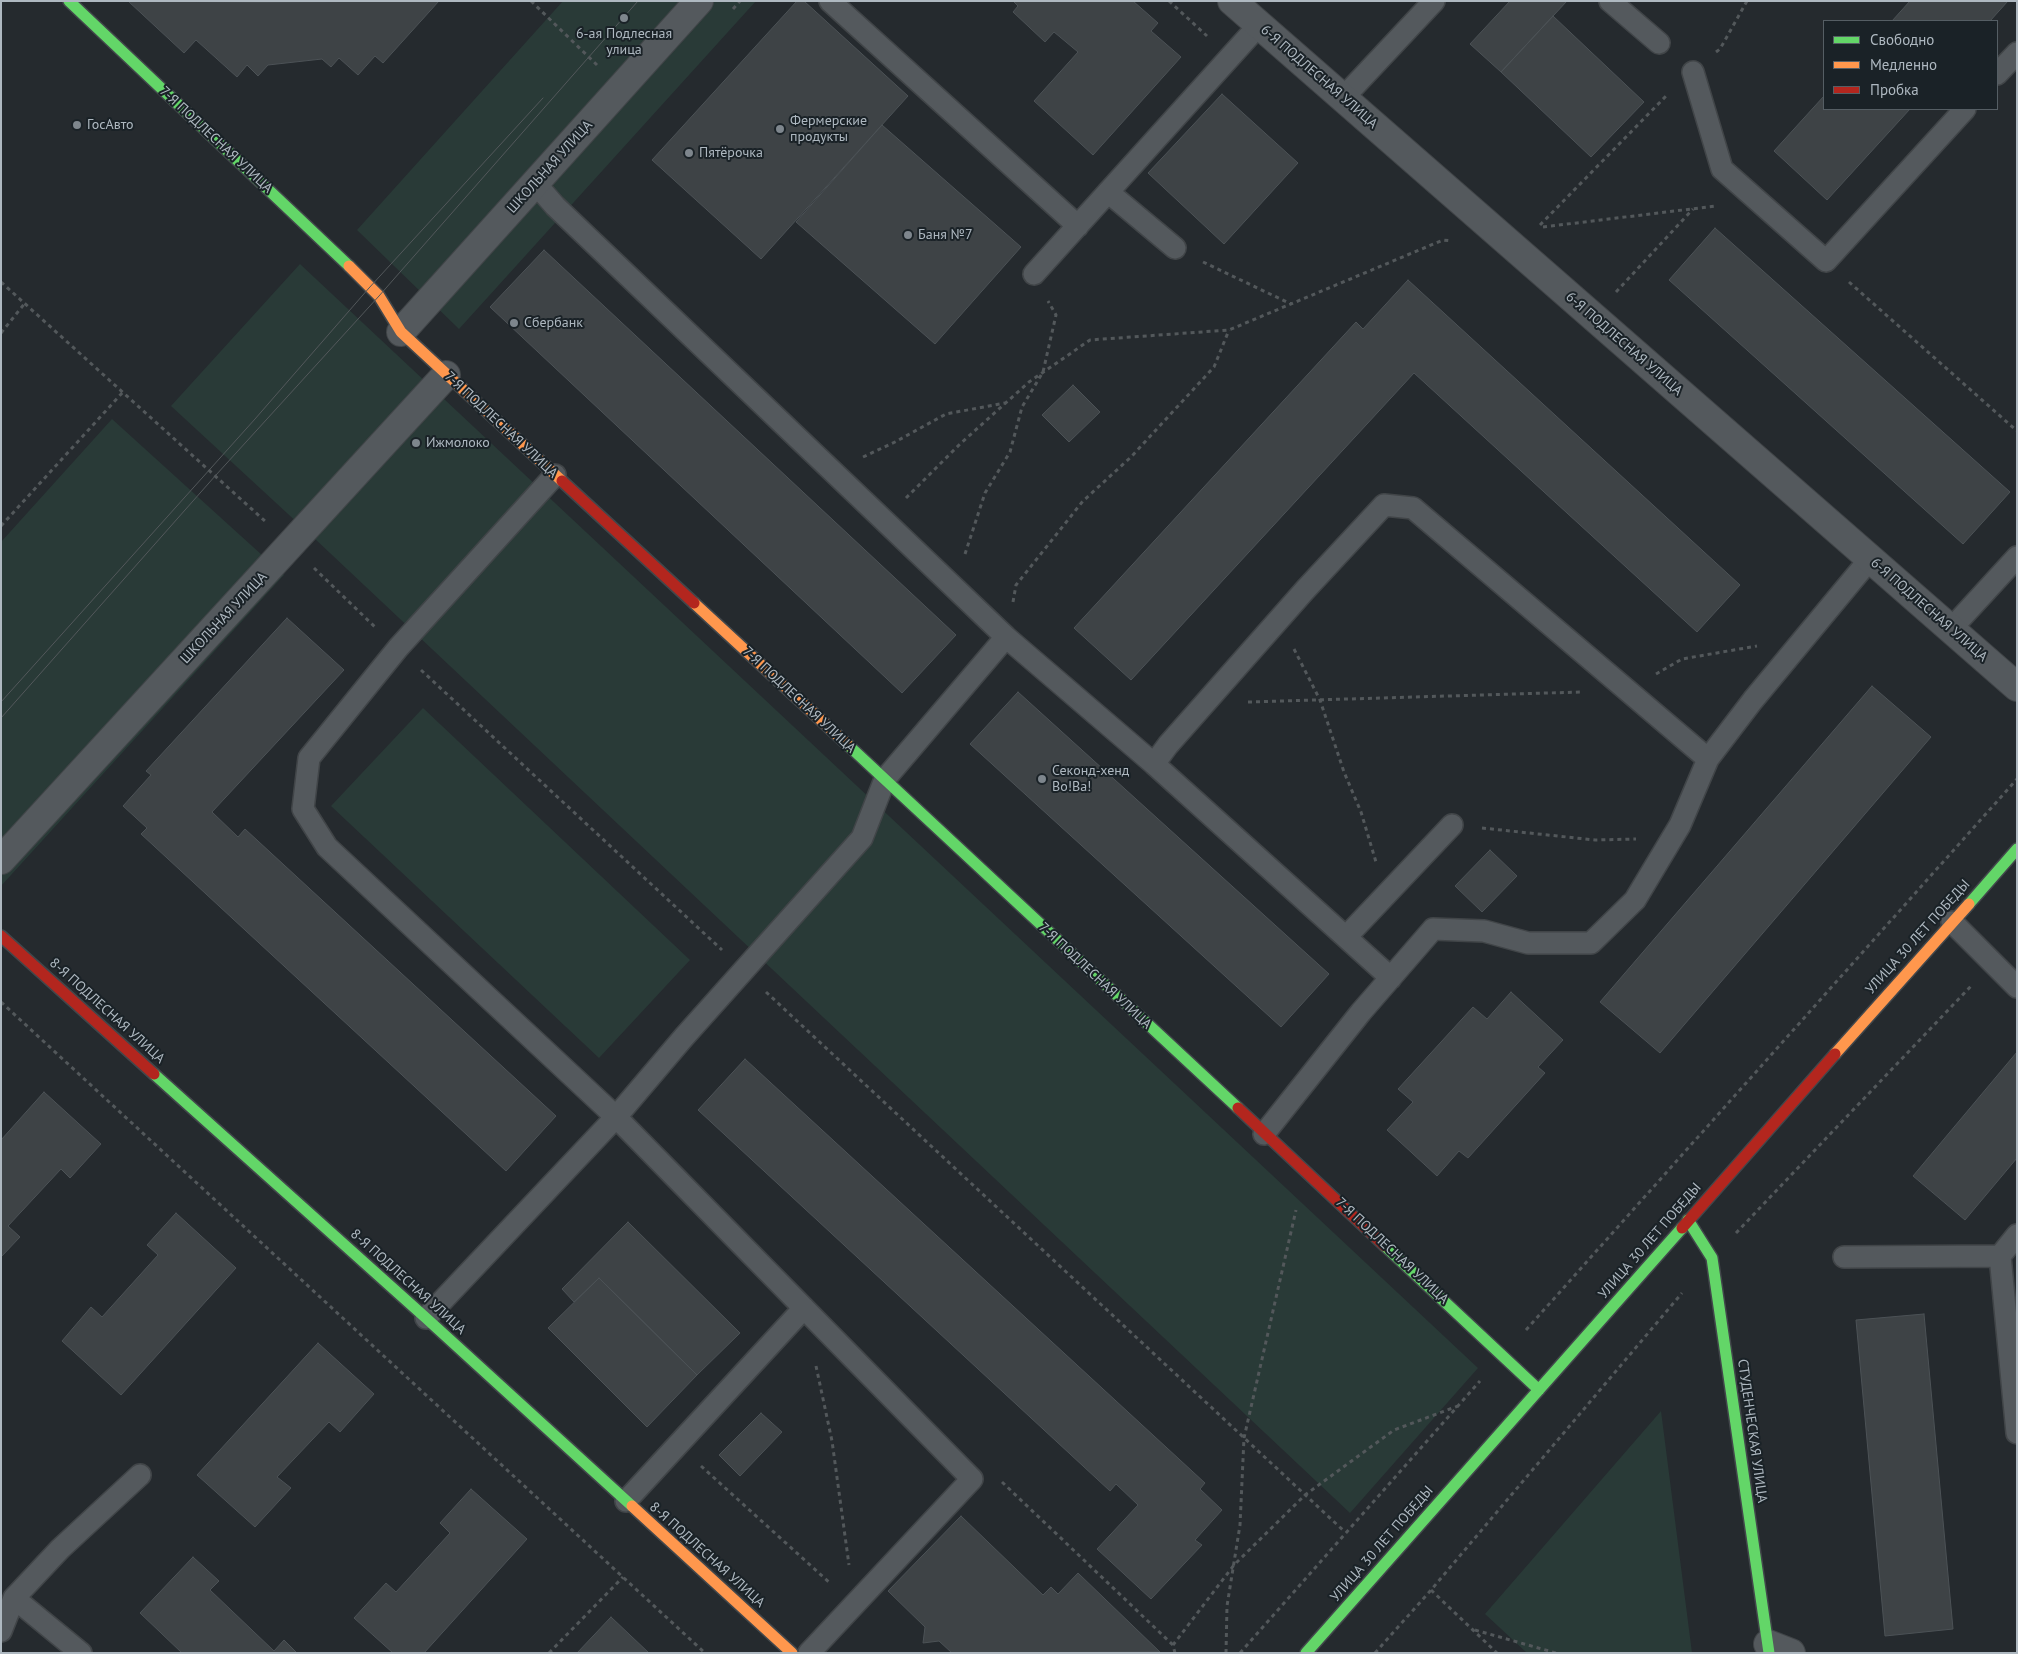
<!DOCTYPE html>
<html>
<head>
<meta charset="utf-8">
<style>
  body { margin:0 }
  #map { position:relative; width:2018px; height:1654px; overflow:hidden; background:#252a2e; font-family:"PT Sans",sans-serif }
  canvas { display:block }
  .frame { position:absolute; inset:0; border:2px solid #aeb8c0; pointer-events:none }
  .legend { position:absolute; left:1823px; top:20px; width:175px; height:90px; box-sizing:border-box; background:#1a2227; border:1px solid #555e64; margin:0; padding:6px 9px; list-style:none; font-size:15px; color:#aeb8c0 }
  .legend li { display:flex; align-items:center; gap:10px; height:25px }
  .legend b { width:25px; border:1px solid #555e64 }
</style>
</head>
<body>
<div id="map">
<canvas width="2018" height="1654"></canvas>
<div class="frame"></div>
<ul class="legend">
<li><b style="height:6px;background:#63d668"></b>Свободно</li>
<li><b style="height:6px;background:#ff974d"></b>Медленно</li>
<li><b style="height:6px;background:#b3261e"></b>Пробка</li>
</ul>
</div>
<script>
const ctx = document.querySelector('canvas').getContext('2d');
ctx.lineJoin = 'round';
function fill(path, color) { ctx.fillStyle = color; ctx.fill(path, 'evenodd'); }
const toPath = rows => new Path2D(rows.map(r => 'M' + r).join(''));
function strokePath(path, color, width, dash) { ctx.strokeStyle = color; ctx.lineWidth = width; ctx.lineCap = dash ? 'butt' : 'round'; ctx.setLineDash(dash || []); ctx.stroke(path); }
function drawText(font, color, halo, rows, align = 'center') {
  ctx.font = font + ' "PT Sans",sans-serif'; ctx.lineWidth = 4; ctx.setLineDash([]); ctx.textBaseline = 'middle'; ctx.strokeStyle = halo; ctx.fillStyle = color; for (const [text, x, y, turn = 0] of rows) {
    ctx.save(); ctx.translate(x, y); ctx.rotate((+turn || 0) * Math.PI / 180); ctx.textAlign = isNaN(turn) ? turn : align; if (halo) ctx.strokeText(text, 0, 0); ctx.fillText(text, 0, 0); ctx.restore();
  }
}
fill(toPath([
  [563,1,756,1,459,329,357,230],
  [300,264,1478,1368,1350,1513,314,538,171,406],
  [112,419,284,575,1,886,1,542],
  [423,708,690,960,599,1058,331,806],
  [1661,1411,1692,1653,1527,1653,1485,1614]
]), '#293a37');
const building = toPath([
  [128,1,262,2,439,1,383,63,375,56,358,75,339,58,331,67,322,59,268,65,258,76,247,65,237,77,196,40,184,53,128,1],
  [797,1,804,1,908,96,761,259,652,160,797,1],
  [1013,1,1133,1,1158,23,1151,31,1181,57,1093,155,1034,101,1078,52,1054,32,1045,42,1013,12,1018,6,1013,1],
  [1510,1,1567,1,1501,72,1470,44,1510,1],
  [1910,1,2008,1,1990,21,1892,21,1910,1],
  [1553,16,1644,102,1591,157,1501,72,1553,16],
  [1222,94,1298,163,1224,244,1148,173,1222,94],
  [1824,96,1824,109,1910,109,1827,200,1774,151,1824,96],
  [882,125,1021,247,935,344,796,222,882,125],
  [1715,228,2010,492,1963,544,1669,280,1715,228],
  [544,250,956,635,902,693,490,307,544,250],
  [1408,280,1740,585,1697,632,1414,373,1131,680,1074,628,1356,322,1363,329,1408,280],
  [1073,385,1100,412,1069,442,1042,415,1073,385],
  [287,618,344,670,212,812,238,837,245,829,556,1116,506,1171,141,834,147,828,123,806,151,775,146,771,287,618],
  [1872,686,1931,737,1660,1053,1600,1002,1872,686],
  [1018,692,1329,974,1281,1027,970,744,1018,692],
  [1490,850,1517,876,1482,912,1455,886,1490,850],
  [1511,992,1563,1040,1538,1067,1545,1073,1468,1158,1459,1151,1437,1176,1387,1130,1413,1102,1398,1089,1473,1007,1487,1019,1511,992],
  [2017,1052,2017,1158,1965,1220,1913,1176,2017,1052],
  [745,1059,1205,1483,1200,1489,1222,1510,1195,1540,1202,1545,1151,1599,1097,1549,1138,1505,1116,1484,1110,1491,698,1110,745,1059],
  [44,1092,101,1144,70,1178,61,1169,8,1226,20,1237,1,1257,1,1140,44,1092],
  [176,1213,236,1268,121,1395,62,1341,91,1307,102,1317,158,1255,147,1245,176,1213],
  [628,1222,740,1333,697,1375,599,1278,574,1302,562,1289,628,1222],
  [599,1278,697,1375,647,1427,548,1328,599,1278],
  [1924,1314,1953,1629,1885,1636,1856,1320,1924,1314],
  [318,1343,374,1394,340,1432,329,1422,277,1477,291,1488,255,1527,197,1475,318,1343],
  [761,1413,782,1432,740,1476,719,1455,761,1413],
  [471,1489,527,1539,424,1653,393,1653,354,1618,386,1583,396,1592,450,1533,440,1523,471,1489],
  [961,1516,1043,1595,1051,1587,1058,1594,1078,1573,1160,1652,952,1653,939,1641,923,1643,925,1627,888,1591,961,1516],
  [193,1557,219,1581,210,1590,274,1651,284,1640,297,1653,182,1653,140,1613,193,1557],
  [611,1617,649,1653,577,1653,611,1617]
]);
fill(building, '#3e4346');
strokePath(building, '#4c5256', 1);
const lane = toPath([
  [830,1,1078,226],
  [1610,1,1659,43],
  [1693,72,1722,169,1826,261,1965,109],
  [1997,74,2017,53],
  [1343,98,1434,1],
  [535,183,555,206,1006,637,1154,764,1168,745,1305,590,1384,505,1413,508,1708,759],
  [1108,192,1175,248],
  [1034,274,1259,25],
  [555,475,398,648,309,758,303,809,327,847,616,1117,972,1479,809,1653],
  [1951,629,2017,557],
  [1154,764,1391,978],
  [1952,922,2017,987],
  [1346,937,1452,825],
  [1264,1134,1361,1012,1433,929,1484,931,1528,943,1591,943,1635,900,1680,825,1708,759,1753,700,1870,559],
  [2000,1256,2017,1433],
  [1844,1257,2000,1256,2017,1235],
  [426,1318,616,1117,684,1037,862,838,885,779,1006,637],
  [626,1501,804,1308],
  [14,1598,81,1653],
  [1,1631,14,1598,60,1549,140,1475]
]);
const street = toPath([
  [1232,1,2017,687],
  [401,332,699,1],
  [1,860,446,375],
  [1768,1644,1791,1653]
]);
const fast = toPath([
  [69,1,349,266],
  [848,745,1238,1108],
  [1969,904,2017,849],
  [154,1074,426,1318,632,1506],
  [1688,1220,1712,1258,1769,1653],
  [1385,1246,1539,1390],
  [1306,1653,1682,1228]
]);
const slow = toPath([
  [349,266,379,296,401,332,562,481],
  [694,603,848,745],
  [1835,1054,1969,904],
  [632,1506,792,1653]
]);
const jam = toPath([
  [562,481,694,603],
  [1,936,154,1074],
  [1238,1108,1385,1246],
  [1682,1228,1835,1054]
]);
strokePath(lane, '#414548', 24);
strokePath(street, '#414548', 30);
strokePath(fast, '#42474b', 14);
strokePath(slow, '#42474b', 14);
strokePath(jam, '#42474b', 14);
strokePath(toPath([
  [531,1,597,65],
  [1169,1,1207,36],
  [733,9,740,1],
  [1716,52,1720,49,1747,1],
  [1540,225,1667,95],
  [1543,227,1716,206],
  [1203,262,1291,304],
  [1,282,266,522],
  [1849,282,2017,431],
  [1616,292,1693,209],
  [1,333,25,303],
  [863,457,895,442,946,414,1005,403],
  [906,498,960,444,1029,382,1090,340,1229,330,1443,240,1452,241],
  [1,526,123,392],
  [965,554,985,493,1010,452,1022,407,1043,372,1056,315,1048,301],
  [314,568,376,628],
  [1013,602,1016,585,1083,501,1131,457,1214,367,1229,330],
  [1294,649,1320,700,1344,772,1361,812,1376,862],
  [421,670,722,950],
  [1656,674,1682,659,1757,646],
  [1248,702,1581,692],
  [1482,828,1595,840,1636,839],
  [766,992,1345,1532],
  [1,1002,705,1653],
  [1736,1233,1972,985],
  [1526,1330,2017,779],
  [816,1366,832,1441,849,1565],
  [701,1466,831,1584],
  [1002,1482,1173,1645],
  [1431,1590,1497,1653],
  [1475,1630,1556,1653],
  [549,1653,623,1577],
  [1175,1653,1173,1645,1234,1565,1305,1495,1394,1430,1458,1406],
  [1226,1653,1227,1606,1240,1525,1244,1438,1296,1210],
  [1240,1653,1480,1381],
  [1375,1653,1431,1590,1682,1293]
]), '#53585b', 3, [4, 4]);
strokePath(lane, '#54595d', 21);
strokePath(street, '#54595d', 28);
strokePath(fast, '#63d668', 11);
strokePath(slow, '#ff974d', 11);
strokePath(jam, '#b3261e', 11);
strokePath(toPath([
  [1,702,255,419,369,288,543,98],
  [1,718,216,475,379,296,638,1]
]), '#53585b', 1);
for (const [x, y, r, color] of [
  [624,18,5,"#7e868d"],
  [77,125,5,"#7e868d"],
  [780,129,5,"#7e868d"],
  [689,153,5,"#7e868d"],
  [908,235,5,"#7e868d"],
  [514,323,5,"#7e868d"],
  [416,443,5,"#7e868d"],
  [1042,779,5,"#7e868d"]
]) { const dot = new Path2D(); dot.arc(x, y, r, 0, 2 * Math.PI); ctx.fillStyle = color; ctx.fill(dot); strokePath(dot, '#1a2227', 2); }
drawText('14px', '#aeb8c0', '#1a2227', [
  ["6-ая Подлесная",624,34,"center"],
  ["улица",624,50,"center"],
  ["Фермерские",790,121],
  ["продукты",790,137],
  ["ГосАвто",87,125],
  ["Пятёрочка",699,153],
  ["Баня №7",918,235],
  ["Сбербанк",524,323],
  ["Ижмолоко",426,443],
  ["Секонд-хенд",1052,771],
  ["Во!Ва!",1052,787]
], 'left');
drawText('14px', '#aeb8c0', '#1a2227', [
  ["6-Я ПОДЛЕСНАЯ УЛИЦА",1319,77,41],
  ["7-Я ПОДЛЕСНАЯ УЛИЦА",216,140,43],
  ["ШКОЛЬНАЯ УЛИЦА",550,167,-48],
  ["6-Я ПОДЛЕСНАЯ УЛИЦА",1624,344,41],
  ["7-Я ПОДЛЕСНАЯ УЛИЦА",501,425,43],
  ["6-Я ПОДЛЕСНАЯ УЛИЦА",1929,610,41],
  ["ШКОЛЬНАЯ УЛИЦА",224,618,-47],
  ["7-Я ПОДЛЕСНАЯ УЛИЦА",799,700,43],
  ["УЛИЦА 30 ЛЕТ ПОБЕДЫ",1918,937,-48],
  ["7-Я ПОДЛЕСНАЯ УЛИЦА",1095,976,43],
  ["8-Я ПОДЛЕСНАЯ УЛИЦА",107,1011,42],
  ["УЛИЦА 30 ЛЕТ ПОБЕДЫ",1650,1241,-49],
  ["7-Я ПОДЛЕСНАЯ УЛИЦА",1392,1251,43],
  ["8-Я ПОДЛЕСНАЯ УЛИЦА",408,1282,42],
  ["СТУДЕНЧЕСКАЯ УЛИЦА",1752,1431,82],
  ["УЛИЦА 30 ЛЕТ ПОБЕДЫ",1382,1544,-49],
  ["8-Я ПОДЛЕСНАЯ УЛИЦА",707,1555,42]
]);
</script>
</body>
</html>
